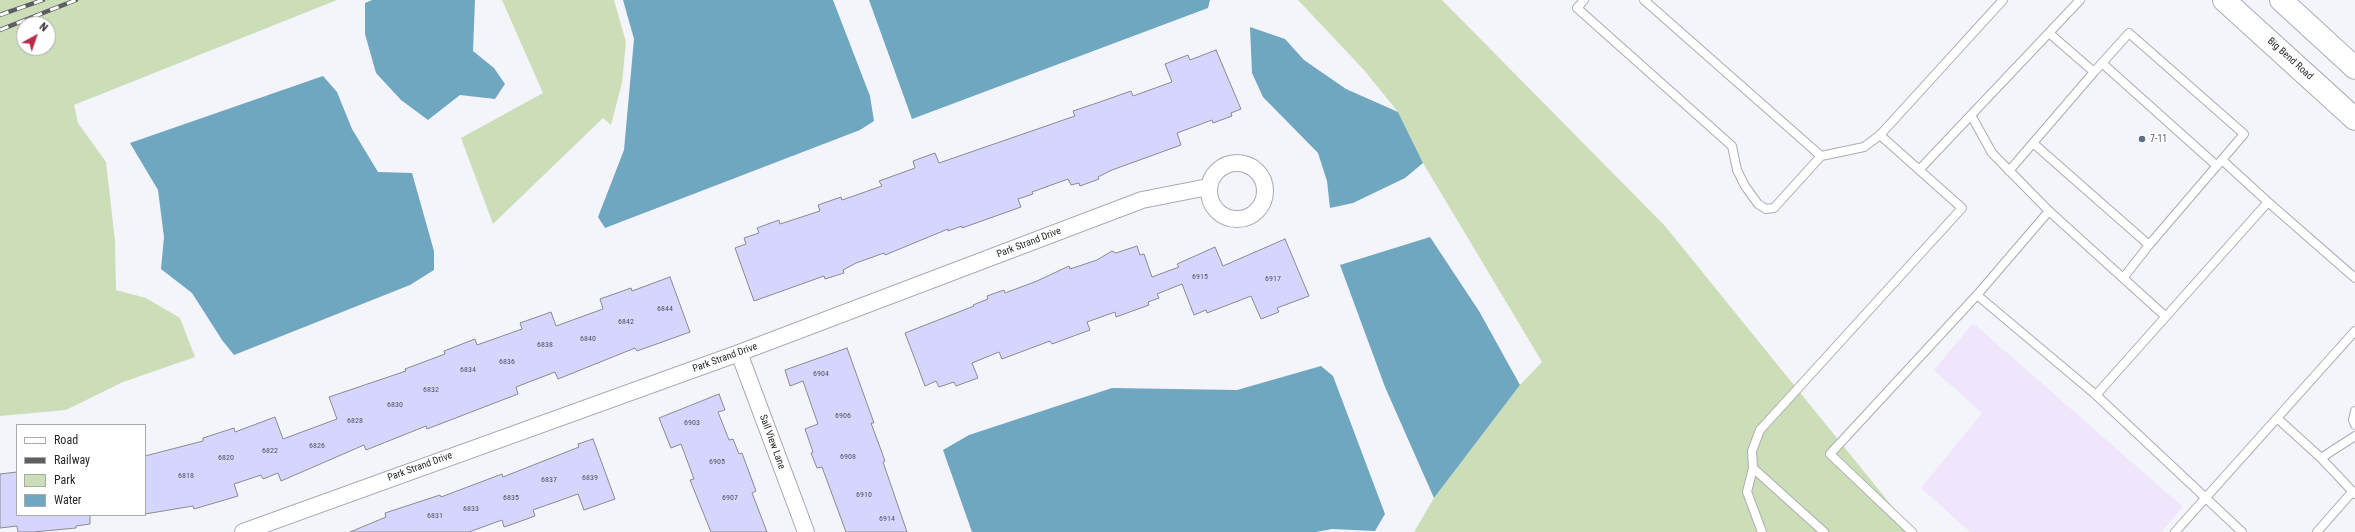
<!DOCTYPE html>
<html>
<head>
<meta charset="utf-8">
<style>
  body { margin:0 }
  #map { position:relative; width:2355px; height:532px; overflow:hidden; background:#f4f4fb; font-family:"Roboto Condensed",sans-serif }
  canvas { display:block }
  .legend { position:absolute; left:16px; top:424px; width:130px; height:92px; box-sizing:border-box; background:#fff; border:1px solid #a9a9aa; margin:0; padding:5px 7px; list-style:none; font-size:12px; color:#28292b }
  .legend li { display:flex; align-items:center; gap:8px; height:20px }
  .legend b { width:20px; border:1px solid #a9a9aa }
  .north { position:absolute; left:16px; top:16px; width:40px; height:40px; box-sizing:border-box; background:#fff; border:1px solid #a9a9aa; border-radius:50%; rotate:40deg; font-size:11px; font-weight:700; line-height:16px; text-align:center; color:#28292b }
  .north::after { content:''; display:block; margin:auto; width:14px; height:18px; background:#ba2a4d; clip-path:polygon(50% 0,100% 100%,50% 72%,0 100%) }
</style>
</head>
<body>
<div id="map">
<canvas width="2355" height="532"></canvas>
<ul class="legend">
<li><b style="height:5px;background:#fff"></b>Road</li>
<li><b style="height:5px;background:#5e5e62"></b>Railway</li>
<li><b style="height:11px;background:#ccdeb7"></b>Park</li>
<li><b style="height:11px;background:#6fa7c0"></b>Water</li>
</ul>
<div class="north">N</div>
</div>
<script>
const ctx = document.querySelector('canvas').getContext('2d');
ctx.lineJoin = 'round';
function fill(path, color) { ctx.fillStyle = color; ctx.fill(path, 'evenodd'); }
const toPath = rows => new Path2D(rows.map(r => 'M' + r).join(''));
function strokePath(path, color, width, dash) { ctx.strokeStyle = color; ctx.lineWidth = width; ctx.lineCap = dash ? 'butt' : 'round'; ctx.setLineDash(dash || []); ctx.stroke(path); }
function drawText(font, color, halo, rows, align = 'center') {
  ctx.font = font + ' "Roboto Condensed",sans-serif'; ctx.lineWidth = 3.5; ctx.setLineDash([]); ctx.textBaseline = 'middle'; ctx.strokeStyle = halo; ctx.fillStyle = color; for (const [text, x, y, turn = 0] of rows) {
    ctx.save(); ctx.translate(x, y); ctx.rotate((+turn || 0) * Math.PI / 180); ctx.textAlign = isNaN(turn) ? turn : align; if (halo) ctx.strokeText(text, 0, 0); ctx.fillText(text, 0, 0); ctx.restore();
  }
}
fill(toPath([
  [1973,323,2183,507,2161,532,1970,532,1921,488,1982,413,1934,370]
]), '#f0e6fb');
fill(toPath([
  [0,0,337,0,74,105,78,123,106,162,115,241,116,290,146,298,180,318,195,357,123,382,66,410,0,416],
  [24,24,48,24,48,48,24,48],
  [502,0,614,0,626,42,622,83,611,125,603,118,493,224,461,138,543,93],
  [1298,0,1442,0,1665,226,1913,532,1414,532,1434,498,1520,385,1542,362,1423,163,1398,112,1364,70]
]), '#ccdeb7');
fill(toPath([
  [372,0,475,0,473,51,494,68,505,84,495,99,460,95,428,120,401,100,376,73,365,34,365,3],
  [623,0,833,0,870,96,874,121,860,130,605,228,598,217,624,150,634,39],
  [869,0,1210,0,1208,8,912,119],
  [1250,27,1285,39,1304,60,1346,89,1398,112,1423,163,1405,178,1353,203,1330,208,1327,181,1318,153,1263,97,1252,73],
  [323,76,337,92,352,129,378,172,412,173,434,251,434,270,410,285,234,355,222,340,192,293,161,269,164,237,158,190,130,143],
  [1430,237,1479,311,1520,385,1434,498,1385,387,1340,265],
  [1321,366,1333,376,1385,514,1375,531,1332,529,1316,532,972,532,943,450,969,435,1112,388,1237,390]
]), '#6fa7c0');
const building = toPath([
  [1216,50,1241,109,1231,113,1232,116,1213,123,1212,120,1177,133,1181,145,1112,170,1098,177,1099,179,1080,186,1079,183,1071,185,1068,179,1032,192,1033,194,1018,199,1021,207,962,228,962,226,948,231,948,229,885,255,884,253,856,263,843,270,844,273,825,279,824,276,754,301,735,248,746,244,744,238,759,233,757,228,779,220,780,224,820,211,818,205,841,197,842,200,882,186,879,181,915,168,913,161,935,153,939,163,1075,116,1073,111,1097,103,1131,91,1133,96,1172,82,1165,64,1188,55,1190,60,1216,50],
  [1285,239,1309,296,1277,308,1279,312,1261,319,1251,296,1207,313,1206,310,1194,315,1182,284,1157,294,1159,298,1148,302,1149,305,1116,317,1115,312,1087,322,1090,330,1052,344,1050,341,1002,359,999,352,972,363,978,378,956,386,954,382,939,387,936,381,925,386,905,333,974,306,973,305,988,299,987,296,1004,290,1005,293,1037,281,1069,266,1070,269,1097,260,1112,251,1116,253,1137,246,1140,255,1144,254,1152,277,1179,267,1177,264,1215,247,1223,266,1285,239],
  [670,277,690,332,637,351,635,348,558,379,555,372,516,387,518,394,427,429,426,426,366,450,364,445,281,481,278,473,263,479,261,475,234,484,238,496,194,509,193,506,145,514,145,456,203,441,203,438,234,428,235,432,275,417,283,439,337,419,329,397,406,371,405,369,445,354,444,351,475,339,477,345,522,329,520,323,551,312,556,326,603,309,600,299,631,288,632,291,670,277],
  [847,348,874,423,871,423,885,461,883,462,907,532,846,532,822,467,817,468,811,453,813,452,805,429,818,424,813,410,803,381,790,386,785,370,847,348],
  [719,394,725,410,718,412,729,440,733,439,739,454,742,453,756,491,752,493,767,532,711,532,690,480,694,479,681,444,671,448,659,418,719,394],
  [593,439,615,499,584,510,578,494,533,510,535,516,513,524,504,527,502,520,469,532,350,532,386,517,385,513,440,495,441,497,502,474,503,477,579,447,578,444,593,439],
  [17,472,17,515,90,515,90,524,76,526,76,528,33,532,18,532,17,526,0,528,0,474,17,472]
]);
fill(building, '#d5d5fe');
strokePath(building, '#8a8a91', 1);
const lane = toPath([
  [1584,0,1577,8,1732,146,1737,170,1745,186,1758,204,1766,209,1774,208,1821,156,1864,147,1880,135,1962,208,1760,430,1752,451,1753,468,1824,532],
  [1644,0,1821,156],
  [2049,33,2094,72,2129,33,2244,134,2149,245,2033,143,2094,72],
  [2102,63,2217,166],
  [1971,115,1992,153,2049,211,2165,316],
  [1880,135,2003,0],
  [2222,160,2268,202],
  [1919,170,2080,0],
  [2009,171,2033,143],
  [2049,211,1977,295,2096,395,2242,532],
  [2124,277,2149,245],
  [2096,395,2268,202,2355,278],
  [2355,411,2353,420,2355,425],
  [2277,418,2321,458,2355,494],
  [2321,458,2355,436],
  [1753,468,1747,492,1762,532],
  [1912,532,1830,454,1977,295],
  [2175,532,2355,331],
  [2317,532,2353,491]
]);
const street = toPath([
  '1209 191a28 28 0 1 1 56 0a28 28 0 1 1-56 0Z',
  [739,353,806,532],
  [243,532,739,353,1142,200,1208,187]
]);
const secondary = toPath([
  [2224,0,2355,119],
  [2281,0,2355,68]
]);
strokePath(lane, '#ababb2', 10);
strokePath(street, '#ababb2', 18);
strokePath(secondary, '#ababb2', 24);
strokePath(lane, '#fff', 8);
strokePath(street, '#fff', 16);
strokePath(secondary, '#fff', 22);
const rail = toPath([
  [0,15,43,0],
  [0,30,76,0]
]);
strokePath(rail, '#5e5e62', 4.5);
strokePath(rail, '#fff', 3, [9]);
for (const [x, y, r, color] of [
  [2142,139,4,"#5c6f8a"]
]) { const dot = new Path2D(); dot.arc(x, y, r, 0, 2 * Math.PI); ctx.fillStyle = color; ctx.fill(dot); strokePath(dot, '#fff', 1.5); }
drawText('8px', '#535460', null, [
  ["6915",1200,277],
  ["6917",1273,279],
  ["6844",665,309],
  ["6842",626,322],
  ["6840",588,339],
  ["6838",545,345],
  ["6836",507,362],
  ["6834",468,370],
  ["6904",821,374],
  ["6832",431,390],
  ["6830",395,405],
  ["6906",843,416],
  ["6828",355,421],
  ["6903",692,423],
  ["6826",317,446],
  ["6822",270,451],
  ["6908",848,457],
  ["6820",226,458],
  ["6905",717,462],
  ["6818",186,476],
  ["6839",590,478],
  ["6837",549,480],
  ["6910",864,495],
  ["6835",511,498],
  ["6907",730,498],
  ["6833",471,509],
  ["6831",435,516],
  ["6914",887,519]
]);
drawText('10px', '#28292b', '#fff', [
  ["Big Bend Road",2290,59,42],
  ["Park Strand Drive",1029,243,-21],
  ["Park Strand Drive",725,358,-20],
  ["Sail View Lane",772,442,70],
  ["Park Strand Drive",420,467,-20]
]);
drawText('10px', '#4e5e75', '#fff', [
  ["7-11",2150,139]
], 'left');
</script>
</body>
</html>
